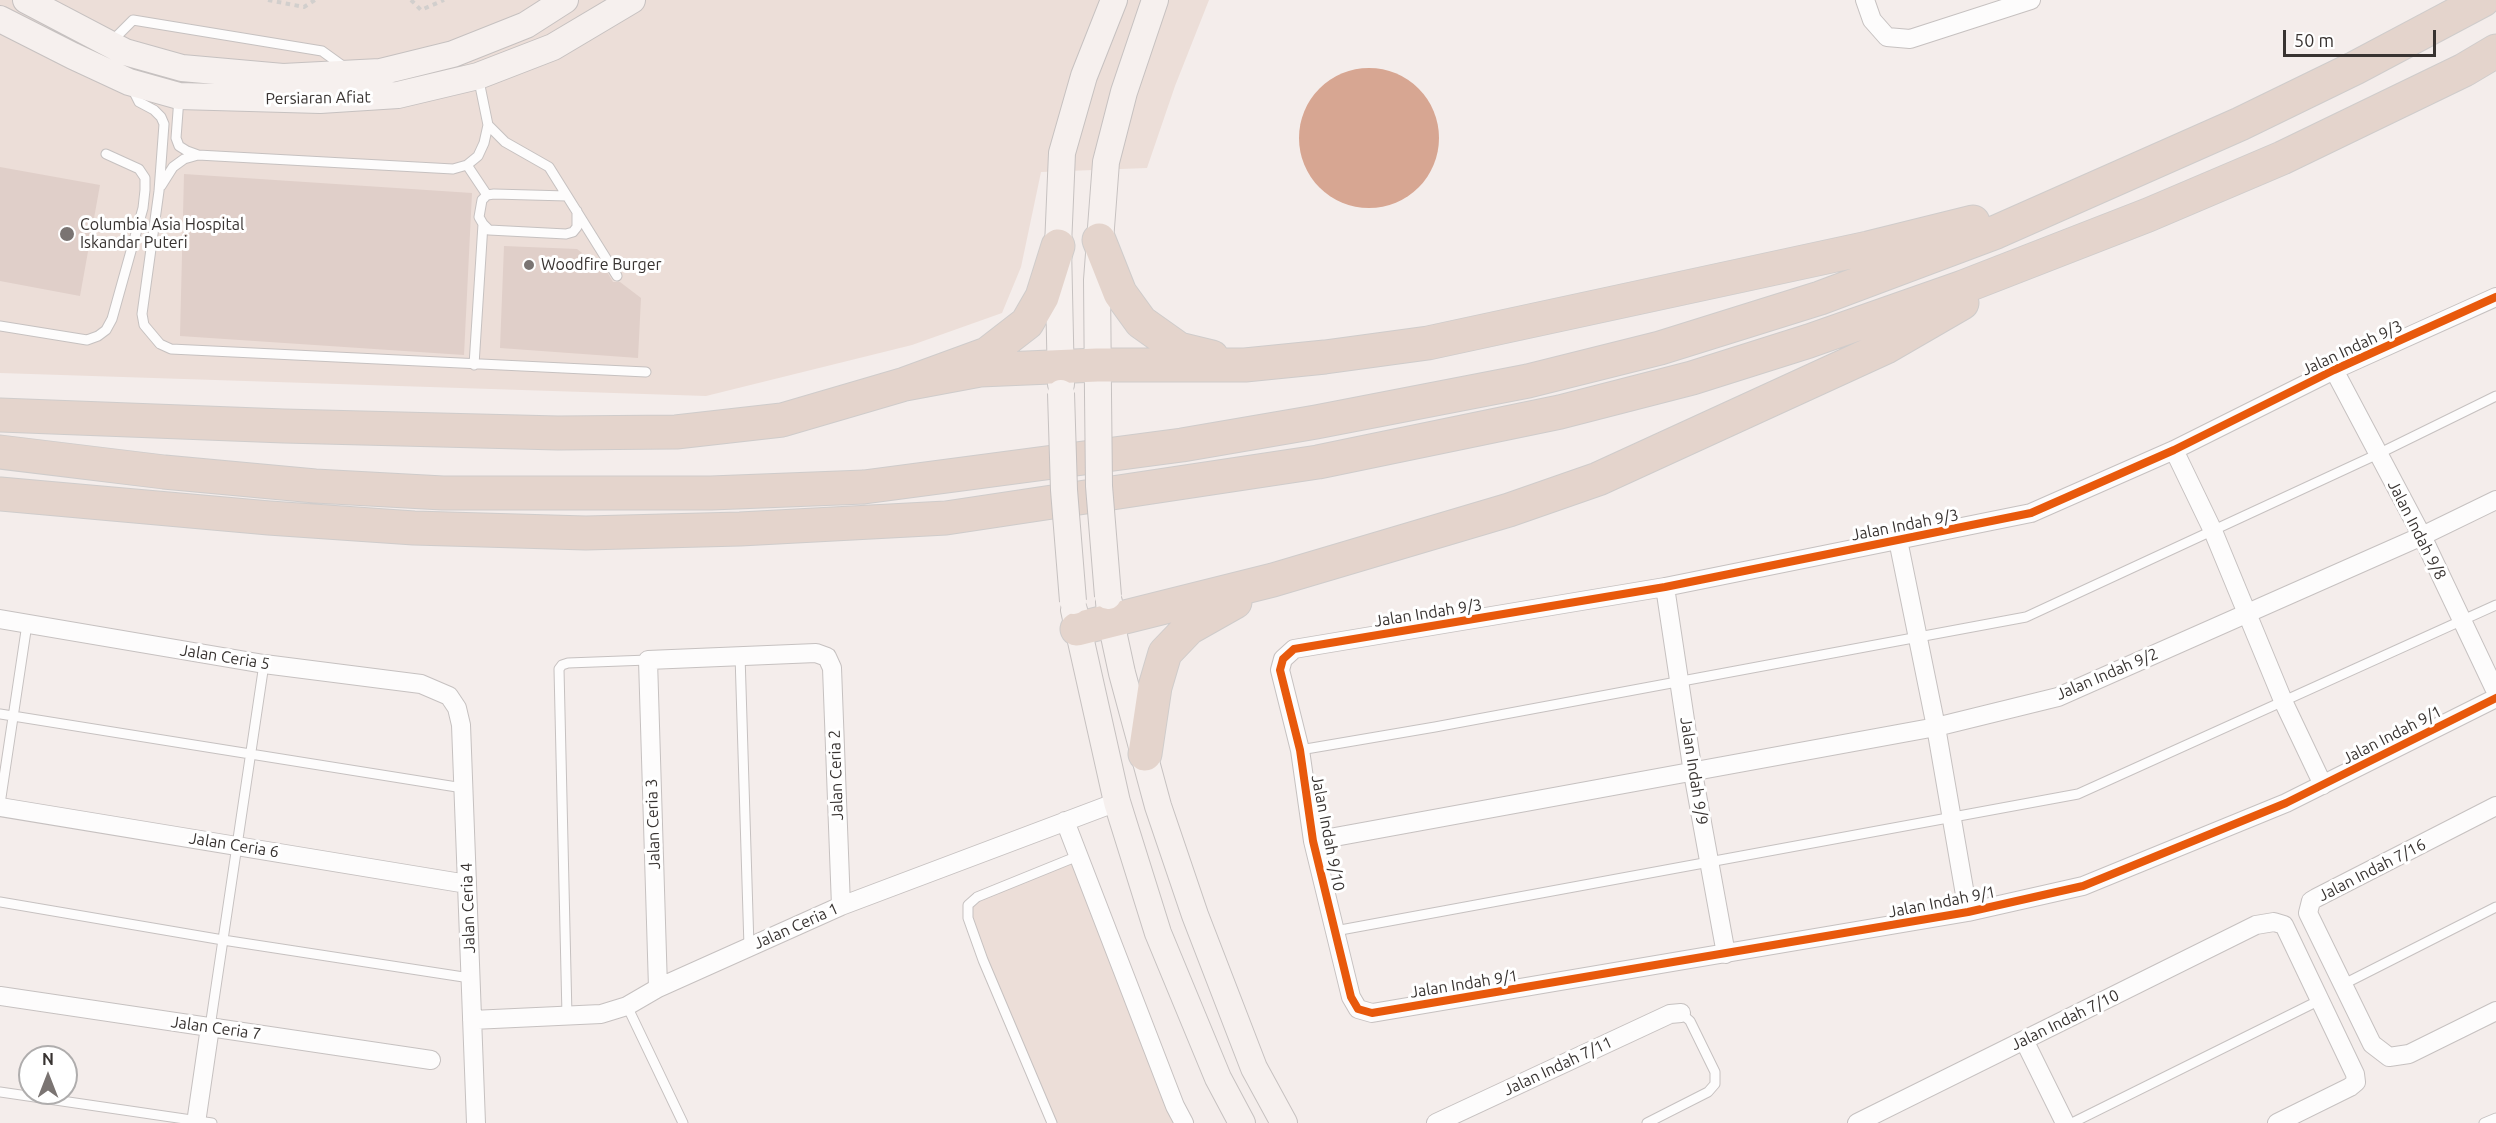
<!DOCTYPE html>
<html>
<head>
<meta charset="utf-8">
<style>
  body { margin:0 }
  #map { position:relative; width:2496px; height:1123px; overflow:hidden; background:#f4edeb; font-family:Ubuntu,sans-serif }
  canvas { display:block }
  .north { position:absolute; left:18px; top:1045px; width:60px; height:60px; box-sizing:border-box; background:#fff; border:2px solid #afadad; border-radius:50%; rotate:0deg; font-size:16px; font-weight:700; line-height:24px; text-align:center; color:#383331 }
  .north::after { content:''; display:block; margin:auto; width:21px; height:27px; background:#7a7472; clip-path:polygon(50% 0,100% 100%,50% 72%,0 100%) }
  .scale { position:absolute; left:2283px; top:30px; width:153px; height:27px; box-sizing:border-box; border:3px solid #383331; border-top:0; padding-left:8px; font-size:18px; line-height:21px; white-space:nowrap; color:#383331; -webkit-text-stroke:4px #fff; paint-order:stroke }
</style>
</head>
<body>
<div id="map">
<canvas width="2496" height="1123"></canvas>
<div class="north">N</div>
<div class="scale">50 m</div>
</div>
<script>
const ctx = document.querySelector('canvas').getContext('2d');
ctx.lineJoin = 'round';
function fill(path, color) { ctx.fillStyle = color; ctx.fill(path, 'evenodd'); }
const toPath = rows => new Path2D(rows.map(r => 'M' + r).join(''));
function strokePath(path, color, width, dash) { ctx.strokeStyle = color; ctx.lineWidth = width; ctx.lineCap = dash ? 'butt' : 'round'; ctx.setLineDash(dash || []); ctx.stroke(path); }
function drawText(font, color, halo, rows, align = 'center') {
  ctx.font = font + ' Ubuntu,sans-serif'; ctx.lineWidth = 6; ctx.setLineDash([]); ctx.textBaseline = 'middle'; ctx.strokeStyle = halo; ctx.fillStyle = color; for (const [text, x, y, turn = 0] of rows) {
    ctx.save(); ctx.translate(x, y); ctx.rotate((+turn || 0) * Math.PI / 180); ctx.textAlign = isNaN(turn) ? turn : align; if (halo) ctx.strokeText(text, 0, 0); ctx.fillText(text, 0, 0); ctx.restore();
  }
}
fill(toPath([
  [0,0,1209,0,1175,86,1147,168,1041,172,1021,267,1002,313,912,345,706,396,0,373],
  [1083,850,1181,1102,1192,1123,1050,1123,997,1005,964,920,964,903,976,892]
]), '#ecded8');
fill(toPath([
  '1299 138a70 70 0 1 1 140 0a70 70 0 1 1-140 0Z'
]), '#d7a692');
fill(toPath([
  [0,167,100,185,80,296,0,281],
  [184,174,472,193,464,355,180,336],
  [504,246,577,249,607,272,613,282,620,282,641,298,638,358,500,348]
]), '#e0cfc9');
const lane = toPath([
  [111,42,133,20,322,51,347,69],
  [131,86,139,102,154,110,161,117,164,124,159,191,142,314,144,325,160,344,171,349,646,372],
  [179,98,176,138,179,146,187,151,198,155,453,169,467,165,478,156,484,143,488,125,478,76],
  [488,125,505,142,549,167,617,276],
  [467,165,487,195],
  [161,186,173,167,184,159,198,155],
  [567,196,494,194,487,195,482,200,479,217,483,224,489,230,566,234,573,232,577,227,577,211],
  [0,326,87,340,98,336,106,330,112,319,143,208,145,190,145,178,139,169,106,154],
  [474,365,483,224],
  [740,655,749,947],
  [0,714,463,788],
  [1300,750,1435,727,2026,617,2378,454,2496,396],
  [0,804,27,624],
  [0,902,223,940,470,978],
  [1335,931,2078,794,2496,605],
  [2344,984,2496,907],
  [627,1006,683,1123],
  [567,1016,559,669,562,665,568,663,648,660],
  [210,1027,264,664],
  [0,1092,212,1123],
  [1052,1123,983,960,968,918,968,905,977,897,1078,856],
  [1647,1123,1708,1092,1715,1084,1715,1072,1690,1021,1681,1013],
  [2072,1123,2320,1000],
  [2484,1123,2496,1118]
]);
const street = toPath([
  [1865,0,1872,20,1887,37,1910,39,2031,0],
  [2496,297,2334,370,2174,450,2031,513,1665,587,1294,649,1283,659,1280,670,1300,750,1313,841,1351,997,1358,1009,1372,1013,1968,912,2083,886,2286,803,2496,698],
  [2334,370,2422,536,2496,692],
  [2174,450,2213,531,2284,703,2323,785],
  [1898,540,1936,727,1968,912],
  [1665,587,1693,773,1726,954],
  [0,619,264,664,421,684,449,696,457,708,461,725,476,1123],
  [2496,806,2316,898,2311,901,2308,913,2372,1044,2389,1057,2409,1054,2496,1011],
  [0,807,467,884],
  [1065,821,1175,1106,1184,1123],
  [1313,841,1936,727,2058,697,2422,536,2496,500],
  [658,988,648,660,816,653,827,657,832,668,841,906],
  [0,996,431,1060],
  [472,1020,601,1014,627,1006,658,988,841,906,1117,802],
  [2024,1040,2065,1123],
  [196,1123,210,1027],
  [1436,1123,1670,1014,1681,1013],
  [1857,1123,2256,925,2274,922,2284,925,2355,1074,2356,1082,2350,1087,2277,1123]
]);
const secondary = toPath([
  [26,0,125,52,182,68,283,77,380,72,453,54,526,25,565,0],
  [0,19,73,56,129,82,179,96,320,100,398,95,478,76,553,47,632,0],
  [1061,384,1058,246,1062,153,1084,76,1114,0],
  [1098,395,1097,280,1106,162,1124,92,1155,0],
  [1109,602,1111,622,1122,673,1158,806,1195,915,1254,1068,1284,1123],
  [1074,610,1117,802,1158,933,1218,1078,1242,1123]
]);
const highway = toPath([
  [1099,240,1120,293,1141,322,1179,349,1212,357],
  [905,384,980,370,1097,365,1245,365,1325,357,1428,343,1868,248,1973,222],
  [0,415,284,426,558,433,676,432,782,420,905,384,987,354,1027,323,1042,297,1058,246],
  [0,452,164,472,315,486,443,493,711,493,864,487,1182,445,1316,422,1528,381,1660,348,1820,298,1996,232,2240,124,2355,68,2483,0],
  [0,494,269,518,414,528,586,533,740,529,946,518,1318,462,1560,412,1692,378,1809,341,1963,287,2148,215,2282,158,2464,70,2496,51],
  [1077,629,1273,580,1509,510,1598,479,1886,347,1962,303],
  [1145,754,1155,687,1165,653,1189,628,1235,602]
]);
strokePath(lane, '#c6c1c0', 11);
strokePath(street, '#c6c1c0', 20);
strokePath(secondary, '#c6c1c0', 28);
strokePath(highway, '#cfcccb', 35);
strokePath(toPath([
  [268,0,304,7,315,0],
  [411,0,421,10,444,0]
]), '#d2cfcd', 4, [4.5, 4.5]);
strokePath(lane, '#fdfcfc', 9);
strokePath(street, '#fdfcfc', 18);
strokePath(secondary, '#f6f0ee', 26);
strokePath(highway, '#e4d4cc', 33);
const secondaryBridge = toPath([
  [1061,393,1064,490,1073,601],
  [1098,395,1099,486,1108,596]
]);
strokePath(secondaryBridge, '#c6c1c0', 28, []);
strokePath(secondaryBridge, '#f6f0ee', 26);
strokePath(toPath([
  [2496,297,2334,370,2174,450,2031,513,1665,587,1294,649,1283,659,1280,670,1300,750,1313,841,1351,997,1358,1009,1372,1013,1968,912,2083,886,2286,803,2496,698]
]), '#e8590c', 8);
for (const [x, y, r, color] of [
  [67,234,8,"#7a7472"],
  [529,265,6,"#7a7472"]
]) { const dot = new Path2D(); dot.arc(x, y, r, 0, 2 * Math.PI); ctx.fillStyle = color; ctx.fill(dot); strokePath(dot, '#fff', 2); }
drawText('16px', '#383331', '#fff', [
  ["Persiaran Afiat",318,98,-1],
  ["Jalan Indah 9/3",2352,348,-25],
  ["Jalan Indah 9/3",1905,525,-11],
  ["Jalan Indah 9/8",2417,530,63],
  ["Jalan Indah 9/3",1428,613,-9],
  ["Jalan Ceria 5",225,657,9],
  ["Jalan Indah 9/2",2107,674,-23],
  ["Jalan Indah 9/1",2392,735,-27],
  ["Jalan Indah 9/9",1694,771,81],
  ["Jalan Ceria 2",836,775,-92],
  ["Jalan Ceria 3",653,824,-92],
  ["Jalan Indah 9/10",1328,833,79],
  ["Jalan Ceria 6",234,845,9],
  ["Jalan Indah 7/16",2372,870,-27],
  ["Jalan Indah 9/1",1942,902,-11],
  ["Jalan Ceria 4",468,908,-92],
  ["Jalan Ceria 1",796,926,-24],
  ["Jalan Indah 9/1",1464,984,-9],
  ["Jalan Indah 7/10",2065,1020,-26],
  ["Jalan Ceria 7",216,1028,8],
  ["Jalan Indah 7/11",1558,1066,-25]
]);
drawText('16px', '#383331', '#fff', [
  ["Columbia Asia Hospital",80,225],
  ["Iskandar Puteri",80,243],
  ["Woodfire Burger",541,265]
], 'left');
</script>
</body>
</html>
